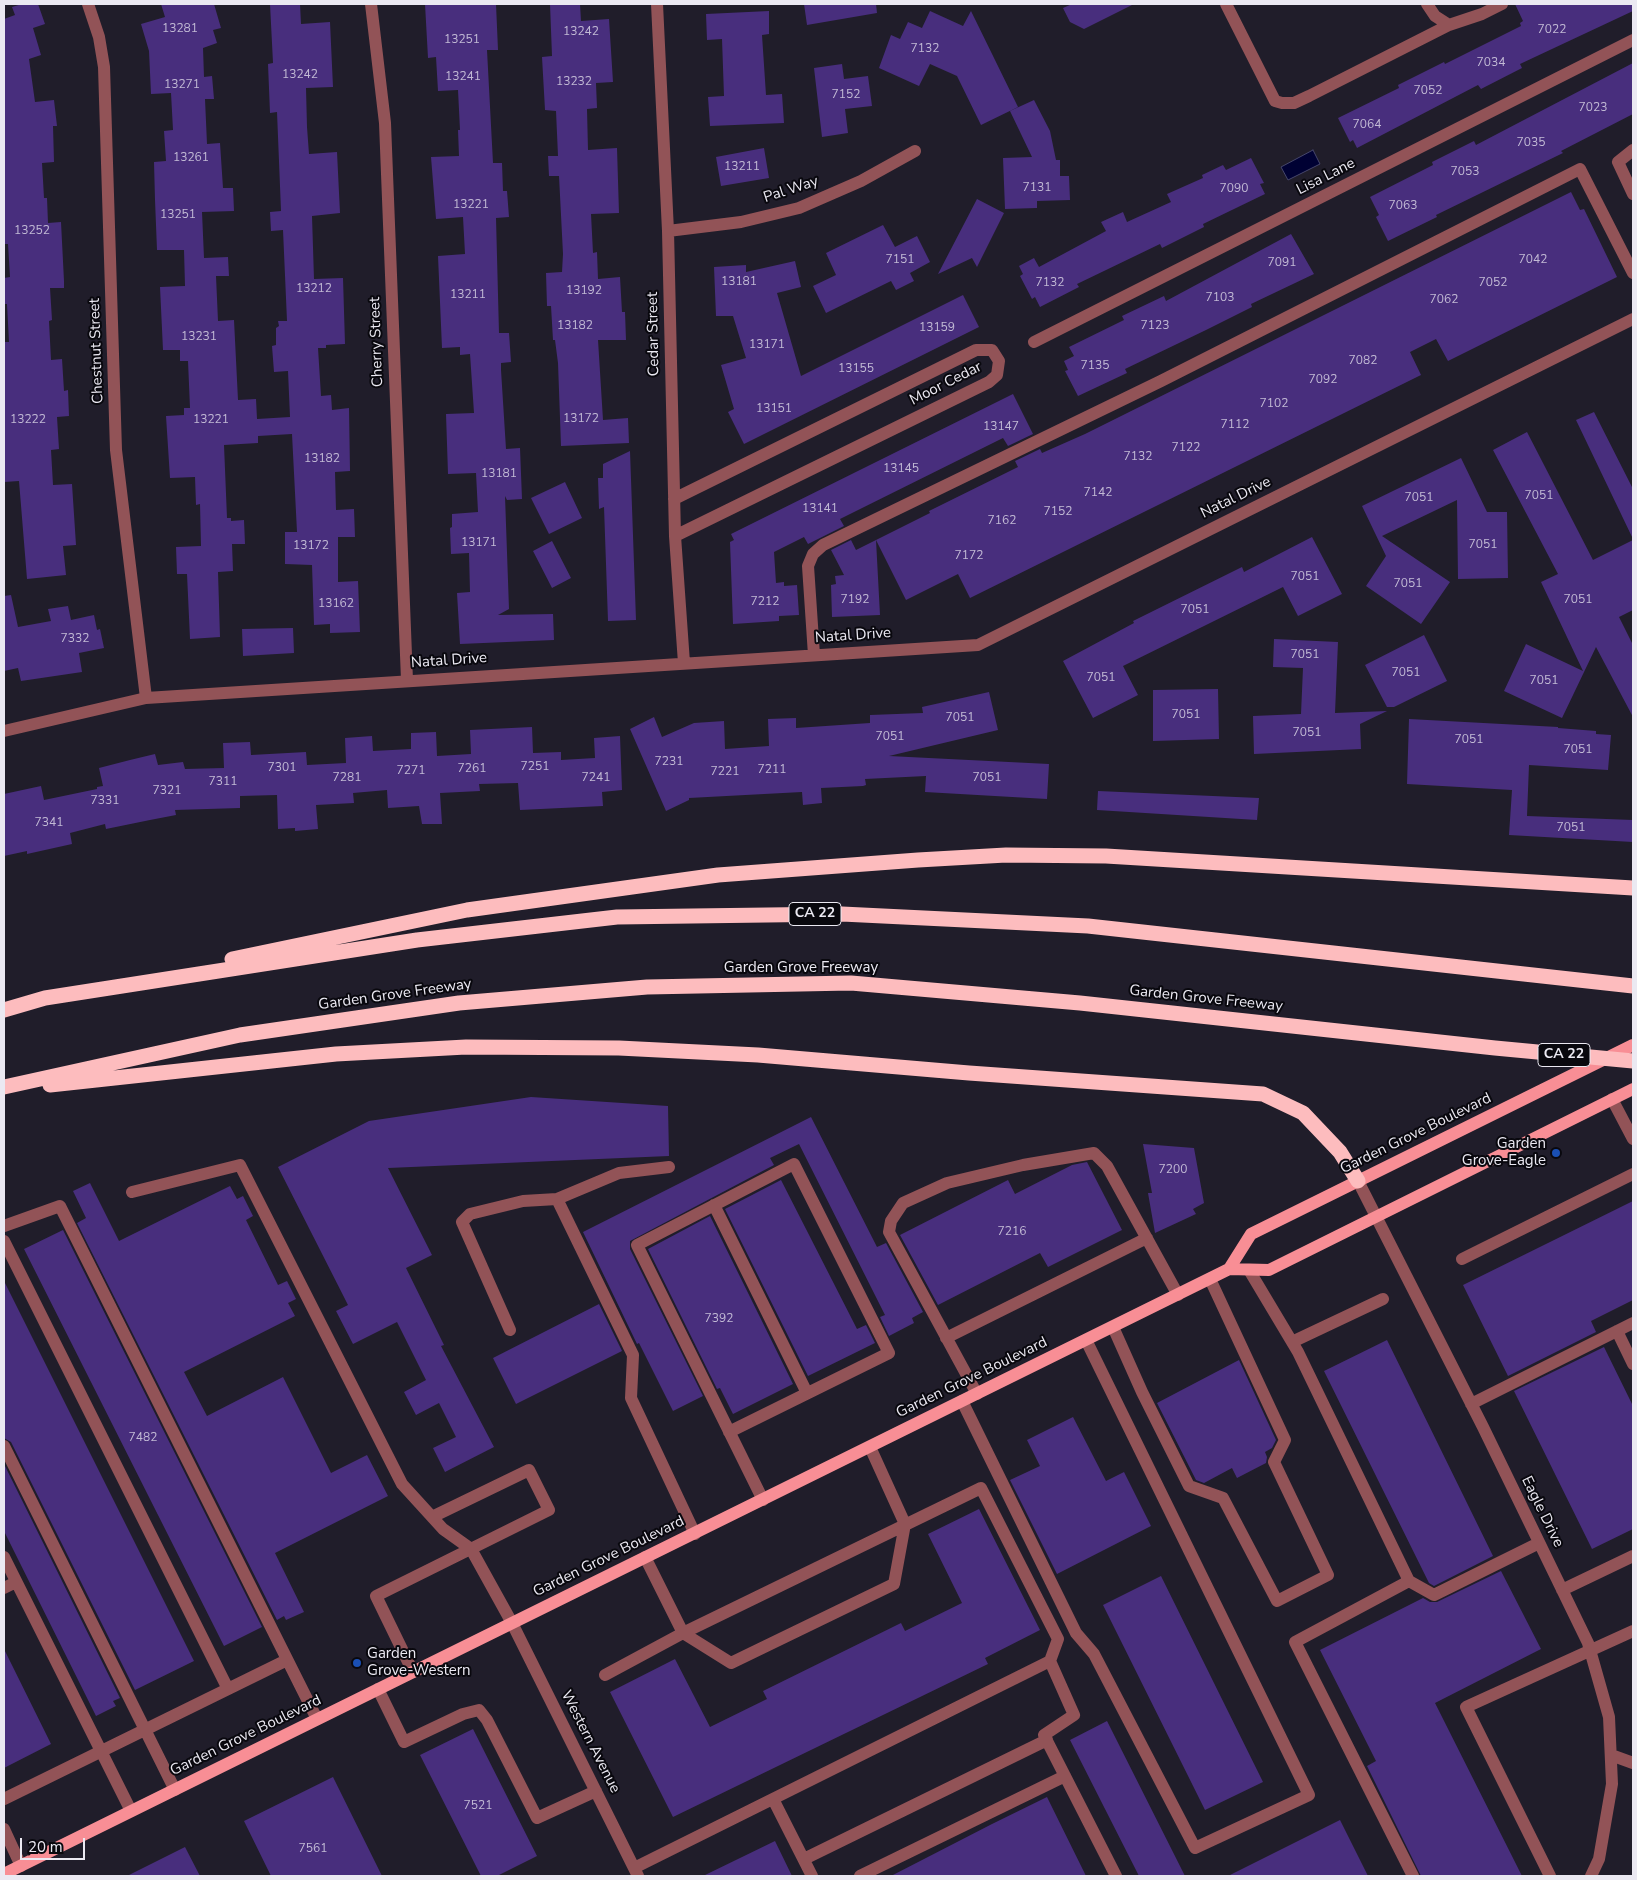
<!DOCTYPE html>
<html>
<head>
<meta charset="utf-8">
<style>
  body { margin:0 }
  #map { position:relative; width:1637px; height:1880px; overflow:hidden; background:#201d2a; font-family:"Nunito Sans",sans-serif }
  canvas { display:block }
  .frame { position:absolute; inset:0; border:5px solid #ebe9f2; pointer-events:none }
  .scale { position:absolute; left:20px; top:1838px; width:65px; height:22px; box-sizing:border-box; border:2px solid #ebe9f2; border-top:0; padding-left:6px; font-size:15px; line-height:18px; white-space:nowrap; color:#ebe9f2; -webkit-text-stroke:4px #09080e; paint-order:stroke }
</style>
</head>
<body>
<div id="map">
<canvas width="1637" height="1880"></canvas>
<div class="frame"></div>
<div class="scale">20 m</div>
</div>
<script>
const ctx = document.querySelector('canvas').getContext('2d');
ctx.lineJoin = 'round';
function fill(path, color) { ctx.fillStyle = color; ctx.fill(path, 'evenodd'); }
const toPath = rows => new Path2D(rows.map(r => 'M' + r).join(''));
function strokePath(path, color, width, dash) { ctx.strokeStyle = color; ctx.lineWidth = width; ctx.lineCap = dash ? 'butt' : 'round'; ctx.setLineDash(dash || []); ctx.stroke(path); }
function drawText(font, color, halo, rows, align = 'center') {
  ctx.font = font + ' "Nunito Sans",sans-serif'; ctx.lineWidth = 4; ctx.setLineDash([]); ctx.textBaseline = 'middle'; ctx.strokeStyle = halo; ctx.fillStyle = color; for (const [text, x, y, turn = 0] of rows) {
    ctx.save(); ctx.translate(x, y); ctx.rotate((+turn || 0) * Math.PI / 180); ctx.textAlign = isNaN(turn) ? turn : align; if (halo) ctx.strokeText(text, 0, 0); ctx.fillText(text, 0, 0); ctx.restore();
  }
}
const water = toPath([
  [1313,150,1320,164,1288,180,1281,167,1313,150]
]);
fill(water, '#000133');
strokePath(water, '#46476c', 1);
fill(toPath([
  [22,4,38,4,45,24,33,28,41,55,29,59,35,102,54,100,57,126,53,126,54,162,42,163,43,180,44,198,47,198,48,223,61,222,64,281,64,288,50,288,52,320,49,321,51,360,62,359,64,391,68,390,69,416,57,417,59,449,51,450,53,485,72,484,76,545,63,546,66,575,27,579,19,481,4,482,4,342,9,342,7,304,4,304,4,278,10,277,8,244,4,244,4,19,15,15,12,7],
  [161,4,214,4,221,28,213,30,217,43,203,48,204,77,212,76,214,99,205,99,207,144,220,143,223,188,233,188,234,211,202,212,204,258,228,257,229,276,216,276,218,321,234,320,238,400,256,399,257,419,290,417,288,371,274,372,272,346,276,345,276,328,279,326,278,321,287,321,283,230,271,231,270,212,281,211,277,112,270,113,268,64,273,63,270,4,300,4,301,24,330,22,333,87,306,88,307,127,309,154,337,152,340,213,312,216,314,279,343,278,345,344,326,345,326,348,318,348,321,396,331,395,332,410,349,408,350,471,335,472,336,510,354,509,355,537,338,537,338,582,358,581,360,632,330,633,330,624,314,625,312,565,285,564,285,532,297,532,292,434,258,436,258,443,224,445,227,518,231,518,231,521,244,520,245,544,232,544,233,571,218,572,220,637,190,639,187,574,177,574,176,547,201,546,200,504,196,505,195,477,170,478,166,416,184,415,184,408,190,408,188,361,180,361,180,350,163,350,160,287,185,286,184,250,157,250,155,200,154,162,166,161,164,131,173,130,171,93,151,94,149,51,141,24,165,17],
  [425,4,496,4,498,50,487,50,493,163,502,163,503,191,507,191,509,217,496,218,499,333,509,333,511,362,501,363,501,370,506,449,520,448,522,499,507,500,505,496,509,609,498,615,553,614,554,640,460,644,457,593,470,592,469,553,451,554,450,528,452,527,452,514,478,512,476,473,448,474,446,414,474,413,470,354,460,355,460,347,442,348,438,256,465,254,463,217,436,219,431,157,459,156,458,130,460,130,458,90,438,91,436,57,428,58],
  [550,4,580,4,581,21,609,19,613,82,596,83,597,108,587,109,588,150,617,148,619,213,591,214,593,253,597,252,598,279,620,277,622,312,625,312,626,340,598,340,603,420,628,418,629,443,561,446,558,363,555,340,553,340,551,306,547,306,546,273,562,272,563,254,559,176,549,176,548,156,558,156,556,111,545,110,542,57,552,56],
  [804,4,876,4,877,13,807,25],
  [1072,4,1134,4,1084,29,1070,22,1063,8],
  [1515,4,1633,4,1633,11,1520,64,1522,68,1481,89,1478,85,1357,148,1353,140,1350,142,1338,118,1399,88,1398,85,1444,62,1445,64,1521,26,1520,23,1523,21],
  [769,11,769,34,762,35,766,95,782,94,784,123,710,126,708,97,724,96,722,39,707,40,706,14],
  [930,11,963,26,971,11,1018,107,981,125,957,76,930,64,919,86,879,68,891,35,900,39,908,22,922,28],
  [1633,63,1633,114,1561,151,1563,153,1436,215,1437,217,1388,241,1376,217,1379,215,1370,197,1433,165,1432,162,1474,141,1476,145],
  [842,64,844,79,868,76,872,106,845,109,848,133,822,137,814,68],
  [1034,100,1050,131,1056,160,1060,160,1060,176,1069,176,1070,200,1037,201,1037,208,1005,209,1003,158,1032,157,1010,111],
  [764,148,769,178,721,186,716,157],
  [1251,158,1264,183,1260,184,1265,194,1203,224,1204,227,1162,248,1160,244,1077,284,1079,287,1040,307,1035,297,1032,299,1020,276,1023,274,1019,266,1034,258,1039,267,1106,231,1101,222,1123,212,1127,222,1171,202,1167,194,1203,178,1202,175,1223,165,1226,170],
  [1571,192,1580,210,1584,209,1617,277,1448,361,1436,339,1410,352,1421,375,970,598,958,574,906,600,876,540,930,513,929,511,1018,467,1015,461,1040,449,1042,453,1085,434],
  [977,199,1004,213,977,267,972,258,938,274],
  [883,225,895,247,917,236,930,262,910,273,914,281,896,290,891,281,826,313,813,286,836,275,826,253],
  [1291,234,1314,274,1251,304,1252,307,1206,330,1125,369,1127,373,1078,396,1065,371,1068,370,1064,361,1074,356,1069,347,1124,320,1122,316,1164,296,1166,301],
  [795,261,801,287,777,293,801,376,963,295,979,327,744,444,728,412,734,409,721,365,746,358,733,316,716,316,714,267,746,265,746,272],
  [1013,394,1033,434,1008,446,1003,438,840,519,844,526,808,544,804,537,774,552,776,583,784,582,784,586,797,585,799,615,779,616,779,621,733,624,730,542,734,540,731,534],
  [1594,412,1633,489,1633,539,1576,420],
  [1527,432,1593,560,1633,540,1633,610,1619,617,1633,645,1633,717,1596,647,1562,718,1504,691,1526,644,1583,671,1541,582,1558,574,1493,450],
  [630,451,636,620,608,621,604,507,599,509,598,478,603,478,603,464],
  [1461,458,1487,512,1507,512,1508,578,1458,579,1457,500,1382,536,1450,582,1421,624,1366,586,1386,556,1362,506],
  [565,482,582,518,549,534,531,498],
  [1312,537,1342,594,1298,616,1283,587,1123,666,1138,695,1093,718,1063,661,1134,623,1133,621,1242,567,1244,572],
  [851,540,856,550,876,540,880,615,832,617,831,585,836,584,835,576,844,575,831,550],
  [552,541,571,578,552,588,533,551],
  [11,595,18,627,51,621,48,609,68,606,71,620,94,615,97,630,100,629,104,648,79,653,82,672,21,681,18,668,4,671,4,596],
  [293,628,294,653,243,656,242,629],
  [1424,635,1447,681,1394,707,1387,707,1365,665],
  [1274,639,1338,642,1335,713,1387,711,1360,724,1361,749,1254,754,1253,716,1301,714,1303,668,1273,667],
  [1218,689,1219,739,1153,741,1153,690],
  [989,692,998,730,889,756,1049,764,1047,799,925,792,926,776,865,779,866,785,863,786,821,788,822,803,803,805,802,792,689,798,689,800,666,811,630,729,654,717,662,737,694,723,724,721,725,749,769,746,768,719,796,718,796,728,870,723,870,715,923,713,922,707],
  [1409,719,1558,727,1558,728,1596,731,1596,734,1611,735,1608,770,1529,765,1527,816,1633,820,1633,842,1509,835,1512,790,1407,784],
  [532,727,533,753,561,752,561,760,595,758,594,738,620,736,622,790,602,792,603,806,520,810,518,783,479,784,480,791,440,793,442,824,422,824,419,806,388,808,387,790,353,793,354,803,316,805,318,829,295,831,295,828,278,829,277,795,240,796,240,808,175,810,176,815,150,820,106,829,105,824,70,833,72,844,27,854,27,851,4,856,4,794,41,786,44,800,97,789,97,787,103,786,99,768,130,760,155,754,158,765,183,762,185,769,224,768,223,743,250,742,251,755,306,752,307,765,346,763,345,738,372,736,373,751,411,749,411,733,436,732,437,756,471,754,470,730],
  [1098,791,1259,798,1257,820,1097,810],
  [531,1097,668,1106,669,1156,388,1168,432,1255,406,1268,444,1345,441,1346,494,1447,445,1472,433,1448,456,1437,439,1403,416,1415,404,1392,426,1380,397,1322,353,1344,336,1311,348,1305,278,1167,369,1121],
  [811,1117,877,1247,886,1243,923,1312,912,1318,914,1323,889,1336,880,1317,885,1315,799,1144,770,1158,774,1165,630,1241,630,1249,703,1396,673,1411,639,1343,637,1344,583,1232],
  [1143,1144,1194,1148,1204,1203,1193,1209,1196,1214,1155,1233,1148,1193,1152,1193],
  [1087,1162,1122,1230,1048,1267,1040,1253,938,1305,900,1235,1008,1180,1015,1194,1072,1165],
  [781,1180,857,1329,866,1325,875,1343,808,1376,725,1209],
  [90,1183,119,1241,230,1186,237,1199,243,1196,253,1216,246,1220,278,1285,287,1281,296,1299,288,1303,295,1316,184,1372,207,1416,283,1377,331,1473,367,1455,388,1496,275,1553,304,1612,286,1620,284,1616,277,1620,77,1223,86,1218,73,1191],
  [1633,1201,1633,1300,1591,1321,1596,1332,1508,1376,1463,1285],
  [710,1216,793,1384,733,1414,720,1388,717,1389,648,1249],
  [63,1230,262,1627,224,1646,24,1249],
  [4,1281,194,1661,135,1690,11,1442,4,1438],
  [599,1304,622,1351,516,1404,493,1358],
  [1387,1340,1493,1556,1434,1586,1429,1583,1324,1371],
  [1604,1347,1633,1406,1633,1529,1592,1549,1514,1391],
  [1239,1360,1276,1440,1272,1448,1265,1452,1267,1457,1266,1463,1237,1478,1232,1468,1204,1483,1196,1480,1157,1403],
  [1073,1417,1106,1481,1124,1472,1151,1526,1057,1574,1010,1480,1040,1466,1027,1440],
  [4,1464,120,1698,113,1701,116,1706,96,1716,4,1531],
  [979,1509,1040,1630,985,1658,988,1664,673,1817,610,1692,675,1659,710,1727,767,1699,763,1691,901,1623,905,1631,962,1603,928,1534],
  [1501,1571,1541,1649,1435,1703,1522,1876,1421,1876,1367,1766,1376,1761,1320,1650,1423,1598,1430,1602,1437,1602],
  [1161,1576,1263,1782,1205,1810,1103,1605],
  [4,1649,51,1744,4,1768],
  [1107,1721,1185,1876,1139,1876,1070,1740],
  [473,1729,537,1856,497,1876,481,1876,420,1755],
  [333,1777,382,1876,271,1876,244,1821],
  [1047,1797,1086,1876,891,1876,992,1824],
  [1340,1820,1368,1876,1228,1876],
  [775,1841,792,1876,703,1876],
  [185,1847,200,1876,127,1876]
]), '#482e7d');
strokePath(toPath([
  [88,4,99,37,104,67,116,450,146,698],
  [371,4,385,123,407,680],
  [657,4,668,231,675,536,684,663],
  [1226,4,1275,101,1282,103,1294,103,1309,96,1449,25],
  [1427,4,1435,16,1449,25,1482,14,1502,4],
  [1633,150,1618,162,1633,194],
  [668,231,741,222,799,208,861,181,915,151],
  [1034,342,1633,40],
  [674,499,976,350,992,350,999,361,997,375,989,382,675,536],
  [814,655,808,566,813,554,823,545,1161,381,1580,169,1633,273],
  [4,731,146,698,978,645,1633,319],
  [1612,1099,1633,1139],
  [1358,1181,1483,1427,1588,1643,1609,1717,1612,1784,1599,1859,1591,1876],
  [132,1192,240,1165,402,1484,443,1529,471,1549,512,1623,638,1876],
  [557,1199,633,1355,631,1398,695,1534],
  [714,1205,807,1393],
  [4,1226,60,1206,317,1719],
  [4,1241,228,1689],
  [1462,1259,1633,1174],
  [1249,1270,1298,1352,1409,1581,1295,1642,1413,1876],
  [1113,1327,1142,1392,1189,1486,1223,1498,1277,1601,1328,1575,1274,1462,1285,1440,1210,1279],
  [510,1330,462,1222,470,1214,523,1201,557,1199,619,1173,669,1167],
  [1617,1331,1633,1364],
  [946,1338,1147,1238],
  [1292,1342,1383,1299],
  [977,1394,889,1232,891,1221,903,1203,947,1183,1023,1165,1094,1153,1107,1166,1178,1295],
  [962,1401,1076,1633,1094,1654,1195,1848,1309,1795,1086,1340],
  [1471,1404,1633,1323],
  [729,1432,889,1353,794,1164,637,1245,763,1500],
  [4,1446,175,1790],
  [4,1557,131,1811],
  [645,1557,683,1633,731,1663,894,1584,905,1524,870,1447],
  [1409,1581,1434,1595,1539,1543],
  [4,1588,16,1582],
  [1562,1590,1633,1556],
  [1050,1661,1074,1715,1044,1735,1116,1876],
  [413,1672,376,1596,549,1510,529,1470,432,1517],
  [605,1675,683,1633,981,1488,1058,1639,1050,1661,634,1868],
  [378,1689,404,1742,463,1714,479,1710,487,1720,537,1818,596,1791],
  [1611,1755,1633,1763],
  [4,1799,287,1660],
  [773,1799,812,1876],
  [4,1829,21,1866],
  [804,1859,1047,1740],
  [860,1876,1065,1776],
  [1550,1876,1466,1707,1633,1631]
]), '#925357', 12);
strokePath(toPath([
  [1229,1269,1251,1234,1633,1045],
  [4,1874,1229,1269,1269,1270,1633,1089]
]), '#f88e95', 12);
strokePath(toPath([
  [232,959,467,910,718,875,918,860,1006,855,1106,856,1633,888],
  [4,1010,45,998,417,940,617,917,842,914,1088,926,1633,986],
  [50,1085,336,1054,466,1047,619,1048,758,1055,969,1073,1263,1094,1303,1113,1340,1152,1358,1181],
  [4,1087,240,1035,459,1003,647,987,851,983,1080,1003,1495,1048,1633,1061]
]), '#fdbcbe', 15);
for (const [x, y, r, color] of [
  [1556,1153,5,"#1a4fb4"],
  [357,1663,5,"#1a4fb4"]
]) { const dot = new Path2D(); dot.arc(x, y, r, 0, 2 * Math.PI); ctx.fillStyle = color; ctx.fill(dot); strokePath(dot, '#09080e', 2); }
drawText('12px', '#c2bad5', null, [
  ["13281",180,29],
  ["7022",1552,30],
  ["13242",581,32],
  ["13251",462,40],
  ["7132",925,49],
  ["7034",1491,63],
  ["13242",300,75],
  ["13241",463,77],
  ["13232",574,82],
  ["13271",182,85],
  ["7052",1428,91],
  ["7152",846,95],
  ["7023",1593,108],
  ["7064",1367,125],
  ["7035",1531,143],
  ["13261",191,158],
  ["13211",742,167],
  ["7053",1465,172],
  ["7131",1037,188],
  ["7090",1234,189],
  ["13221",471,205],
  ["7063",1403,206],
  ["13251",178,215],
  ["13252",32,231],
  ["7151",900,260],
  ["7042",1533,260],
  ["7091",1282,263],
  ["13181",739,282],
  ["7132",1050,283],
  ["7052",1493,283],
  ["13212",314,289],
  ["13192",584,291],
  ["13211",468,295],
  ["7103",1220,298],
  ["7062",1444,300],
  ["13182",575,326],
  ["7123",1155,326],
  ["13159",937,328],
  ["13231",199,337],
  ["13171",767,345],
  ["7082",1363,361],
  ["7135",1095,366],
  ["13155",856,369],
  ["7092",1323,380],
  ["7102",1274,404],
  ["13151",774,409],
  ["13172",581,419],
  ["13222",28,420],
  ["13221",211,420],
  ["7112",1235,425],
  ["13147",1001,427],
  ["7122",1186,448],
  ["7132",1138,457],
  ["13182",322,459],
  ["13145",901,469],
  ["13181",499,474],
  ["7142",1098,493],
  ["7051",1539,496],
  ["7051",1419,498],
  ["13141",820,509],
  ["7152",1058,512],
  ["7162",1002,521],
  ["13171",479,543],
  ["7051",1483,545],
  ["13172",311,546],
  ["7172",969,556],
  ["7051",1305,577],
  ["7051",1408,584],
  ["7192",855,600],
  ["7051",1578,600],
  ["7212",765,602],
  ["13162",336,604],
  ["7051",1195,610],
  ["7332",75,639],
  ["7051",1305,655],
  ["7051",1406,673],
  ["7051",1101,678],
  ["7051",1544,681],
  ["7051",1186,715],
  ["7051",960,718],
  ["7051",1307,733],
  ["7051",890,737],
  ["7051",1469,740],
  ["7051",1578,750],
  ["7231",669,762],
  ["7251",535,767],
  ["7301",282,768],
  ["7261",472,769],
  ["7211",772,770],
  ["7271",411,771],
  ["7221",725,772],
  ["7281",347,778],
  ["7241",596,778],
  ["7051",987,778],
  ["7311",223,782],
  ["7321",167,791],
  ["7331",105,801],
  ["7341",49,823],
  ["7051",1571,828],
  ["7200",1173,1170],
  ["7216",1012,1232],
  ["7392",719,1319],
  ["7482",143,1438],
  ["7521",478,1806],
  ["7561",313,1849]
]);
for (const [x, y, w] of [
  [815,914,52],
  [1564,1055,52]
]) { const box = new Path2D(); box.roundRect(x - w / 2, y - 11.5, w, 23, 4); ctx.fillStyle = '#09080e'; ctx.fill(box); strokePath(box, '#ebe9f2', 1); }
drawText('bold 14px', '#ebe9f2', null, [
  ["CA 22",815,914],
  ["CA 22",1564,1055]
]);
drawText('15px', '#ebe9f2', '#09080e', [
  ["Lisa Lane",1326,177,-27],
  ["Pal Way",791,190,-18],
  ["Cedar Street",654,334,-91],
  ["Cherry Street",377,342,-92],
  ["Chestnut Street",97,351,-92],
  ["Moor Cedar",946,384,-27],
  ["Natal Drive",1236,498,-26],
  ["Natal Drive",853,636,-4],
  ["Natal Drive",449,661,-4],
  ["Garden Grove Freeway",801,968],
  ["Garden Grove Freeway",395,995,-8],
  ["Garden Grove Freeway",1206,999,6],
  ["Garden Grove Boulevard",1416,1134,-26],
  ["Garden Grove Boulevard",972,1378,-26],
  ["Eagle Drive",1542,1512,64],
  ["Garden Grove Boulevard",609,1557,-26],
  ["Garden Grove Boulevard",246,1736,-26],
  ["Western Avenue",590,1742,63]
]);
drawText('15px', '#ebe9f2', '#09080e', [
  ["Garden",1546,1144],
  ["Grove-Eagle",1546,1161],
  ["Garden",367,1654,"left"],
  ["Grove-Western",367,1671,"left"]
], 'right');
</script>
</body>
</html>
